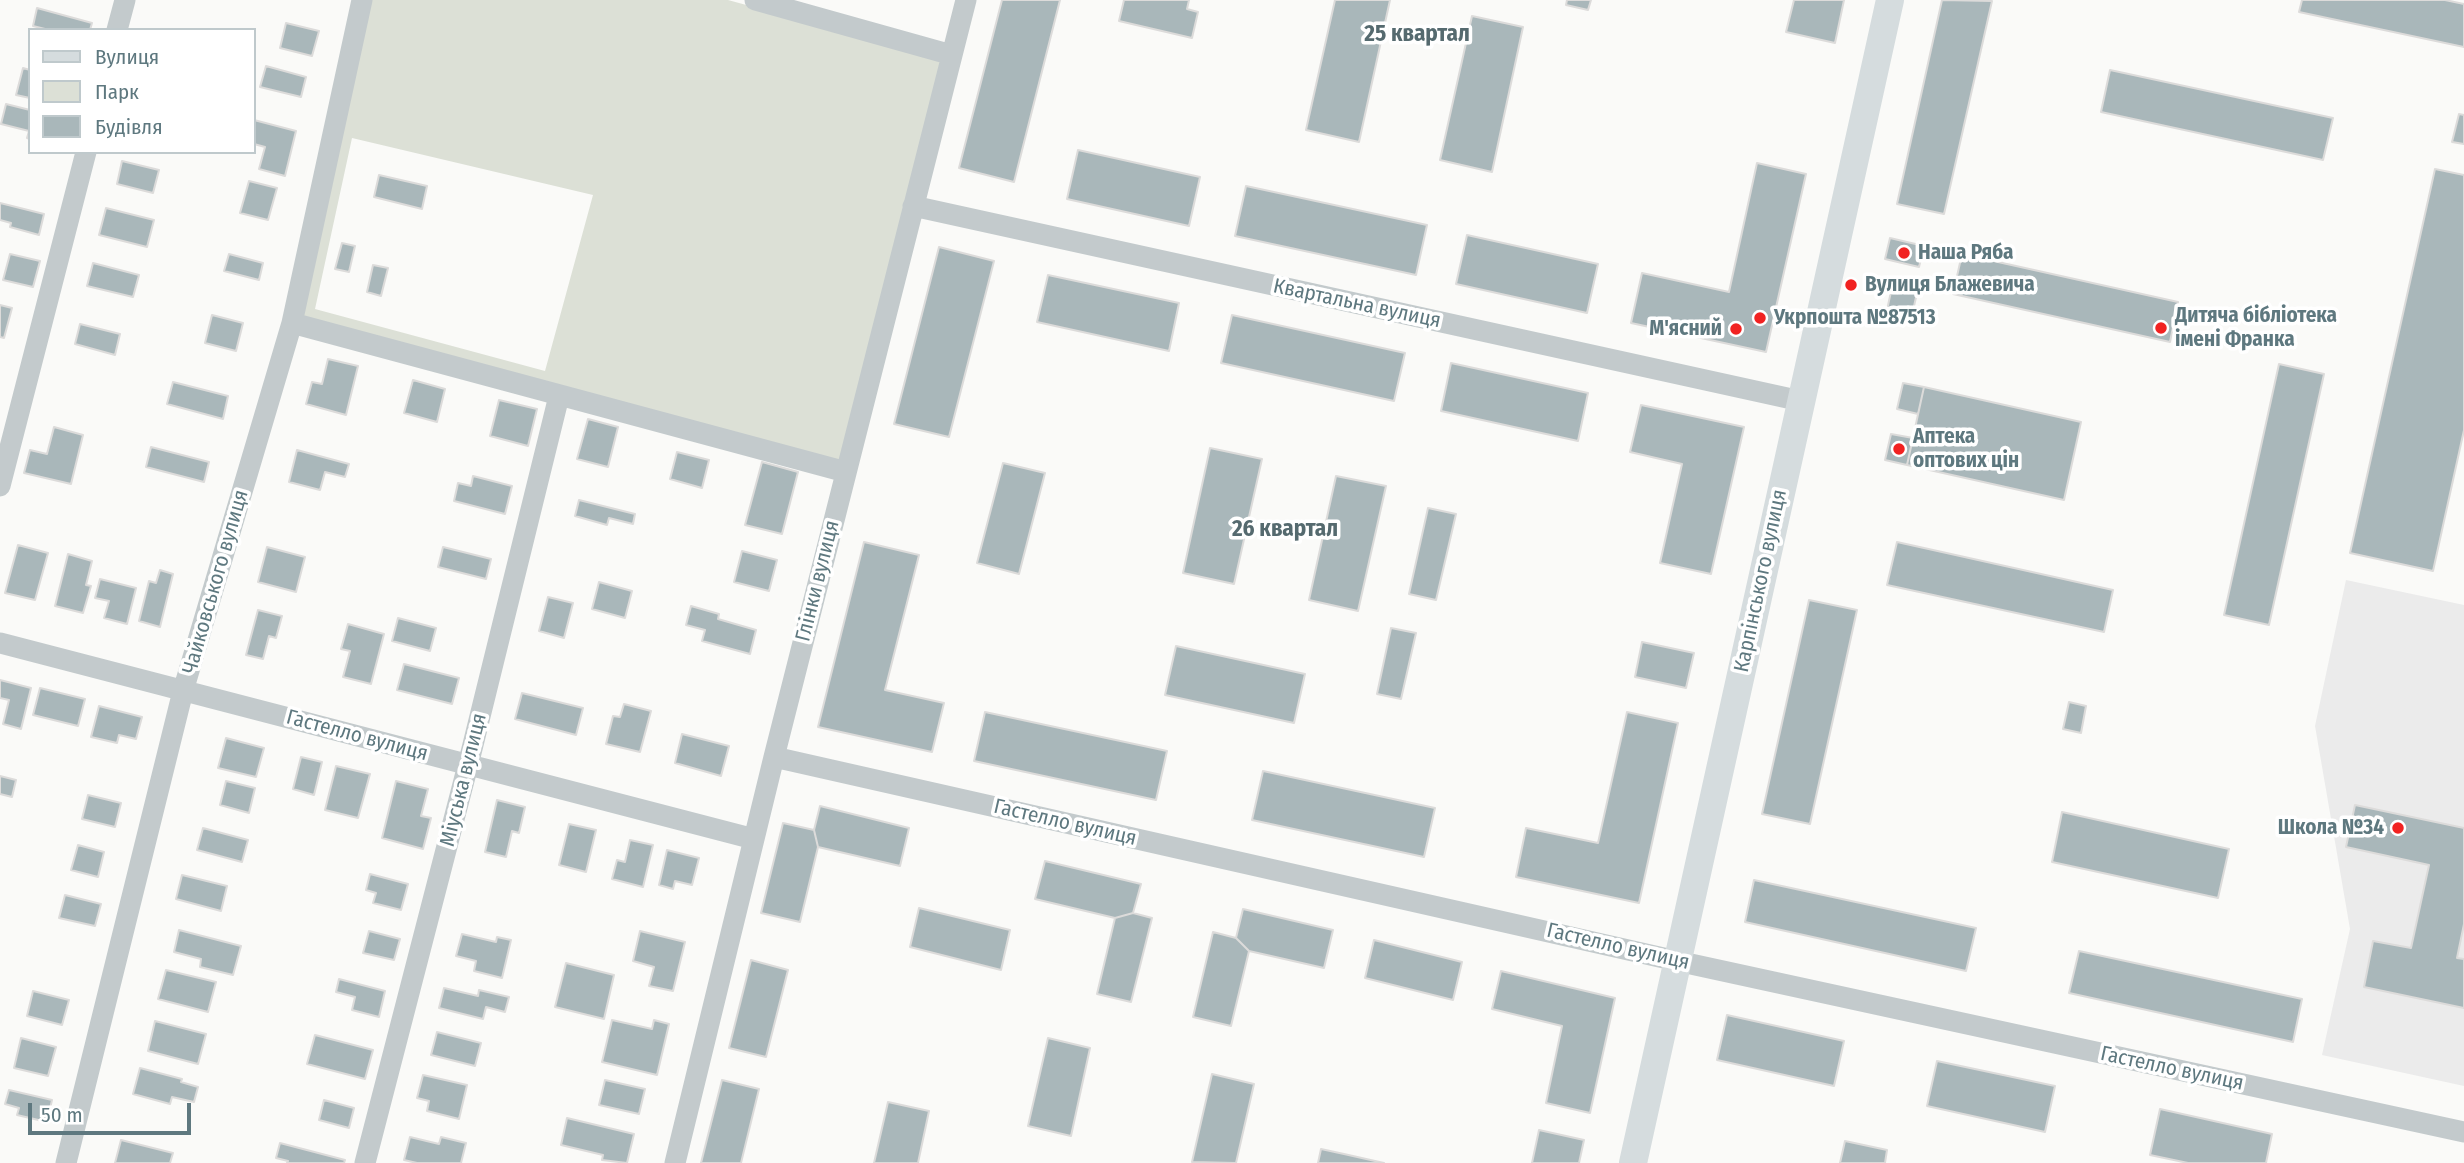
<!DOCTYPE html>
<html>
<head>
<meta charset="utf-8">
<style>
  body { margin:0 }
  #map { position:relative; width:2464px; height:1163px; overflow:hidden; background:#fafaf8; font-family:"Fira Sans Condensed",sans-serif }
  canvas { display:block }
  .legend { position:absolute; left:28px; top:28px; width:228px; height:126px; box-sizing:border-box; background:#fff; border:2px solid #bfc9cc; margin:0; padding:9px 12px; list-style:none; font-size:21px; color:#5e787f }
  .legend li { display:flex; align-items:center; gap:14px; height:35px }
  .legend b { width:35px; border:2px solid #bfc9cc }
  .scale { position:absolute; left:28px; top:1103px; width:163px; height:32px; box-sizing:border-box; border:4px solid #5e787f; border-top:0; padding-left:9px; font-size:21px; line-height:24px; white-space:nowrap; color:#5e787f; -webkit-text-stroke:5px #fff; paint-order:stroke }
</style>
</head>
<body>
<div id="map">
<canvas width="2464" height="1163"></canvas>
<ul class="legend">
<li><b style="height:9px;background:#d5dcde"></b>Вулиця</li>
<li><b style="height:19px;background:#dce0d6"></b>Парк</li>
<li><b style="height:19px;background:#a9b7ba"></b>Будівля</li>
</ul>
<div class="scale">50 m</div>
</div>
<script>
const ctx = document.querySelector('canvas').getContext('2d');
ctx.lineJoin = 'round';
function fill(path, color) { ctx.fillStyle = color; ctx.fill(path, 'evenodd'); }
const toPath = rows => new Path2D(rows.map(r => 'M' + r).join(''));
function strokePath(path, color, width, dash) { ctx.strokeStyle = color; ctx.lineWidth = width; ctx.lineCap = dash ? 'butt' : 'round'; ctx.setLineDash(dash || []); ctx.stroke(path); }
function drawText(font, color, halo, rows, align = 'center') {
  ctx.font = font + ' "Fira Sans Condensed",sans-serif'; ctx.lineWidth = 7; ctx.setLineDash([]); ctx.textBaseline = 'middle'; ctx.strokeStyle = halo; ctx.fillStyle = color; for (const [text, x, y, turn = 0] of rows) {
    ctx.save(); ctx.translate(x, y); ctx.rotate((+turn || 0) * Math.PI / 180); ctx.textAlign = isNaN(turn) ? turn : align; if (halo) ctx.strokeText(text, 0, 0); ctx.fillText(text, 0, 0); ctx.restore();
  }
}
fill(toPath([
  [2346,580,2464,605,2464,1086,2322,1055,2350,929,2315,726]
]), '#ebebeb');
fill(toPath([
  [369,0,728,0,944,59,842,464,299,320],
  [352,138,593,195,545,371,315,309]
]), '#dce0d6');
const building = toPath([
  [1002,0,1060,0,1014,182,959,168,1002,0],
  [1124,0,1189,0,1187,9,1198,12,1192,38,1119,21,1124,0],
  [1335,0,1390,0,1359,142,1306,130,1335,0],
  [1567,0,1591,0,1588,10,1566,5,1567,0],
  [1794,0,1844,0,1835,43,1786,32,1794,0],
  [1942,0,1992,1,1944,214,1897,204,1942,0],
  [2302,0,2445,0,2464,4,2464,47,2299,12,2302,0],
  [37,8,92,23,90,30,49,30,33,26,37,8],
  [1472,16,1523,27,1492,172,1440,160,1472,16],
  [286,23,319,31,312,56,280,48,286,23],
  [266,66,306,77,301,97,260,87,266,66],
  [23,68,30,70,30,98,16,95,23,68],
  [2110,70,2333,118,2323,160,2101,112,2110,70],
  [6,104,30,110,30,139,27,138,29,131,1,124,6,104],
  [2459,114,2464,115,2464,144,2452,142,2459,114],
  [254,120,296,131,285,176,259,169,265,147,254,144,254,120],
  [1078,150,1200,177,1189,226,1067,199,1078,150],
  [122,161,159,170,153,193,117,184,122,161],
  [1757,163,1806,174,1766,352,1631,323,1642,273,1729,292,1757,163],
  [2435,169,2464,175,2464,430,2433,571,2350,553,2435,169],
  [379,175,427,186,422,209,374,197,379,175],
  [249,181,277,188,268,220,240,213,249,181],
  [1246,186,1427,225,1416,275,1235,236,1246,186],
  [0,203,44,214,39,235,10,227,11,223,0,220,0,203],
  [106,208,154,220,147,247,99,235,106,208],
  [1467,235,1598,264,1587,313,1456,284,1467,235],
  [1890,238,1924,246,1919,267,1885,259,1890,238],
  [342,243,355,246,349,272,335,269,342,243],
  [939,247,994,261,949,437,894,424,939,247],
  [10,254,40,261,33,287,3,280,10,254],
  [229,254,263,263,259,280,224,271,229,254],
  [1962,254,2178,302,2170,342,1953,294,1962,254],
  [93,263,139,275,133,297,87,286,93,263],
  [373,265,388,268,381,296,367,292,373,265],
  [1048,275,1179,303,1169,351,1037,322,1048,275],
  [1894,278,1919,284,1910,324,1885,319,1894,278],
  [0,305,12,308,4,338,0,337,0,305],
  [212,315,243,323,236,351,205,343,212,315],
  [1232,315,1405,353,1394,401,1221,363,1232,315],
  [80,324,120,334,115,355,75,344,80,324],
  [328,359,358,366,346,415,306,404,312,382,322,384,328,359],
  [1451,363,1588,393,1578,441,1441,411,1451,363],
  [2279,364,2324,374,2269,625,2224,615,2279,364],
  [413,380,445,389,437,422,404,413,413,380],
  [173,382,228,396,223,419,167,404,173,382],
  [1903,383,1924,387,1918,414,1897,409,1903,383],
  [1924,387,2081,422,2064,500,1907,465,1924,387],
  [499,400,537,409,528,446,490,436,499,400],
  [1641,405,1744,427,1711,574,1660,563,1682,464,1630,452,1641,405],
  [588,419,618,427,608,467,577,459,588,419],
  [54,427,83,435,71,484,24,473,30,450,47,454,54,427],
  [1891,434,1913,438,1907,465,1885,460,1891,434],
  [151,447,209,462,204,482,146,467,151,447],
  [1210,448,1262,459,1234,584,1183,573,1210,448],
  [297,450,349,464,345,477,325,472,320,490,289,482,297,450],
  [677,452,709,460,702,488,670,479,677,452],
  [762,462,798,472,782,534,745,525,762,462],
  [1003,463,1045,473,1019,574,977,563,1003,463],
  [473,476,512,486,505,514,454,501,458,483,471,486,473,476],
  [1336,476,1386,486,1358,611,1309,600,1336,476],
  [579,500,635,514,633,524,609,518,607,525,575,516,579,500],
  [1428,508,1456,514,1436,600,1409,594,1428,508],
  [864,542,919,555,885,690,944,703,932,752,818,727,864,542],
  [1897,542,2113,590,2104,632,1887,585,1897,542],
  [18,545,48,553,35,600,5,593,18,545],
  [267,547,305,557,296,592,258,582,267,547],
  [443,547,491,559,486,579,438,567,443,547],
  [742,551,777,560,769,591,734,582,742,551],
  [68,554,92,561,86,585,91,586,83,613,55,606,68,554],
  [160,570,173,574,160,627,139,621,149,581,156,583,160,570],
  [100,579,136,588,127,624,104,618,109,601,95,598,100,579],
  [599,582,632,591,625,618,592,609,599,582],
  [548,597,573,603,564,638,539,631,548,597],
  [1809,600,1857,610,1810,824,1762,814,1809,600],
  [691,606,719,614,718,619,756,630,750,654,702,641,705,630,686,625,691,606],
  [258,610,282,616,276,638,269,636,263,659,246,655,258,610],
  [398,618,436,628,430,651,392,641,398,618],
  [348,624,384,634,371,684,343,677,350,651,341,649,348,624],
  [1391,628,1416,633,1401,699,1377,694,1391,628],
  [1642,642,1694,653,1686,688,1635,677,1642,642],
  [1176,646,1305,674,1294,723,1165,695,1176,646],
  [404,664,459,678,452,704,397,690,404,664],
  [0,680,31,688,21,729,3,724,9,700,0,698,0,680],
  [40,688,85,699,78,726,33,715,40,688],
  [522,693,583,708,576,735,515,719,522,693],
  [2069,702,2086,706,2081,733,2063,729,2069,702],
  [624,704,651,711,640,752,606,744,613,716,620,717,624,704],
  [99,706,142,717,136,739,119,735,117,743,91,737,99,706],
  [985,712,1167,751,1156,800,974,761,985,712],
  [1627,712,1678,723,1639,903,1516,877,1526,828,1598,843,1627,712],
  [682,734,729,746,721,776,675,763,682,734],
  [226,738,264,748,256,777,218,768,226,738],
  [301,757,322,762,314,795,293,789,301,757],
  [336,766,370,774,358,818,325,810,336,766],
  [1263,771,1435,808,1424,857,1252,820,1263,771],
  [0,776,16,780,12,797,0,794,0,776],
  [226,781,255,788,249,813,220,805,226,781],
  [396,781,428,789,421,816,431,818,423,849,382,838,396,781],
  [88,795,121,803,115,827,82,819,88,795],
  [497,800,525,807,519,833,512,831,506,857,485,852,497,800],
  [2355,805,2464,828,2464,924,2457,958,2464,959,2464,1008,2364,987,2373,941,2411,948,2429,865,2346,847,2355,805],
  [820,806,909,828,900,866,818,847,814,830,820,806],
  [2062,812,2229,849,2218,898,2052,862,2062,812],
  [783,823,814,830,818,847,800,922,761,913,783,823],
  [569,824,596,830,586,872,559,865,569,824],
  [203,828,248,840,242,862,197,850,203,828],
  [630,840,653,845,643,887,612,879,617,860,625,862,630,840],
  [78,845,104,852,98,877,71,870,78,845],
  [667,850,699,858,692,885,675,881,673,889,659,885,667,850],
  [1045,861,1141,884,1133,913,1115,918,1035,899,1045,861],
  [370,874,408,884,401,910,373,903,376,893,366,890,370,874],
  [182,875,227,886,221,911,176,899,182,875],
  [1754,880,1976,928,1966,971,1745,922,1754,880],
  [65,895,101,904,95,926,59,918,65,895],
  [919,908,1010,930,1001,970,910,947,919,908],
  [1243,909,1333,930,1324,968,1249,951,1236,938,1243,909],
  [1133,913,1152,918,1131,1002,1097,994,1115,918,1133,913],
  [179,930,241,946,233,975,200,967,201,959,174,952,179,930],
  [369,931,400,939,394,960,363,953,369,931],
  [640,931,685,942,673,991,649,986,654,967,633,961,640,931],
  [1213,932,1236,938,1249,951,1231,1026,1193,1017,1213,932],
  [462,934,496,942,497,937,511,940,502,978,474,971,476,961,456,956,462,934],
  [1374,940,1462,962,1453,1000,1365,978,1374,940],
  [2079,951,2302,999,2293,1042,2069,993,2079,951],
  [751,960,788,970,766,1057,729,1048,751,960],
  [566,963,614,975,604,1019,555,1007,566,963],
  [166,970,216,982,208,1012,158,999,166,970],
  [1501,971,1615,998,1590,1113,1546,1103,1562,1026,1492,1009,1501,971],
  [339,979,385,991,379,1017,352,1010,355,997,336,992,339,979],
  [444,988,478,996,479,990,509,997,505,1012,486,1007,483,1019,439,1008,444,988],
  [33,991,69,1000,62,1025,27,1016,33,991],
  [1727,1015,1844,1041,1834,1086,1717,1060,1727,1015],
  [612,1020,652,1029,654,1020,669,1024,657,1075,602,1062,612,1020],
  [155,1021,206,1034,198,1064,148,1051,155,1021],
  [437,1032,481,1043,475,1066,431,1055,437,1032],
  [315,1035,373,1050,365,1079,307,1064,315,1035],
  [21,1038,56,1047,48,1076,14,1068,21,1038],
  [1048,1038,1090,1048,1071,1136,1028,1126,1048,1038],
  [1937,1061,2055,1086,2045,1132,1927,1106,1937,1061],
  [140,1068,182,1079,181,1082,198,1087,194,1102,172,1097,170,1104,133,1094,140,1068],
  [1212,1074,1254,1084,1236,1163,1192,1162,1212,1074],
  [423,1075,467,1085,459,1119,427,1111,429,1101,417,1098,423,1075],
  [605,1080,645,1089,639,1114,599,1105,605,1080],
  [722,1080,759,1089,741,1163,701,1163,722,1080],
  [9,1090,52,1100,47,1122,17,1115,19,1108,5,1104,9,1090],
  [324,1100,354,1108,349,1128,319,1120,324,1100],
  [888,1102,929,1111,918,1163,874,1163,888,1102],
  [2160,1109,2272,1134,2266,1163,2188,1163,2150,1155,2160,1109],
  [567,1118,634,1134,627,1163,602,1160,603,1155,561,1145,567,1118],
  [1539,1130,1584,1140,1579,1163,1532,1163,1539,1130],
  [410,1137,439,1144,441,1137,466,1143,461,1163,417,1163,404,1160,410,1137],
  [121,1140,173,1153,170,1163,115,1163,121,1140],
  [1845,1141,1887,1150,1885,1163,1840,1163,1845,1141],
  [280,1143,345,1160,344,1163,287,1163,288,1161,276,1158,280,1143],
  [1321,1149,1344,1154,1384,1163,1318,1163,1321,1149]
]);
fill(building, '#a9b7ba');
strokePath(building, '#dcdbda', 2);
strokePath(toPath([
  [755,0,952,55],
  [117,30,125,0],
  [913,206,1801,401],
  [292,323,846,472],
  [0,486,86,152],
  [0,643,754,839],
  [774,757,1677,961,2464,1132],
  [66,1163,183,691,292,323,362,0],
  [365,1163,468,765,559,396],
  [675,1163,774,757,966,0]
]), '#c3cacc', 21);
strokePath(toPath([
  [1633,1163,1890,0]
]), '#d5dcde', 28);
for (const [x, y, r, color] of [
  [1904,253,7,"#f12221"],
  [1851,285,7,"#f12221"],
  [1760,318,7,"#f12221"],
  [2161,328,7,"#f12221"],
  [1736,329,7,"#f12221"],
  [1899,449,7,"#f12221"],
  [2398,828,7,"#f12221"]
]) { const dot = new Path2D(); dot.arc(x, y, r, 0, 2 * Math.PI); ctx.fillStyle = color; ctx.fill(dot); strokePath(dot, '#fff', 2.5); }
drawText('bold 21px', '#5e787f', '#fff', [
  ["Наша Ряба",1918,253],
  ["Вулиця Блажевича",1865,285],
  ["Дитяча бібліотека",2175,316],
  ["імені Франка",2175,340],
  ["Укрпошта №87513",1774,318],
  ["М'ясний",1722,329,"right"],
  ["Аптека",1913,437],
  ["оптових цін",1913,461],
  ["Школа №34",2384,828,"right"]
], 'left');
drawText('21px', '#5e787f', '#fff', [
  ["Квартальна вулиця",1357,304,12],
  ["Глінки вулиця",818,581,-76],
  ["Карпінського вулиця",1761,581,-78],
  ["Чайковського вулиця",216,582,-74],
  ["Гастелло вулиця",357,736,15],
  ["Міуська вулиця",464,780,-76],
  ["Гастелло вулиця",1065,823,13],
  ["Гастелло вулиця",1618,947,13],
  ["Гастелло вулиця",2172,1069,12]
]);
drawText('bold 23px', '#556a6f', '#fff', [
  ["25 квартал",1417,35],
  ["26 квартал",1285,530]
]);
</script>
</body>
</html>
